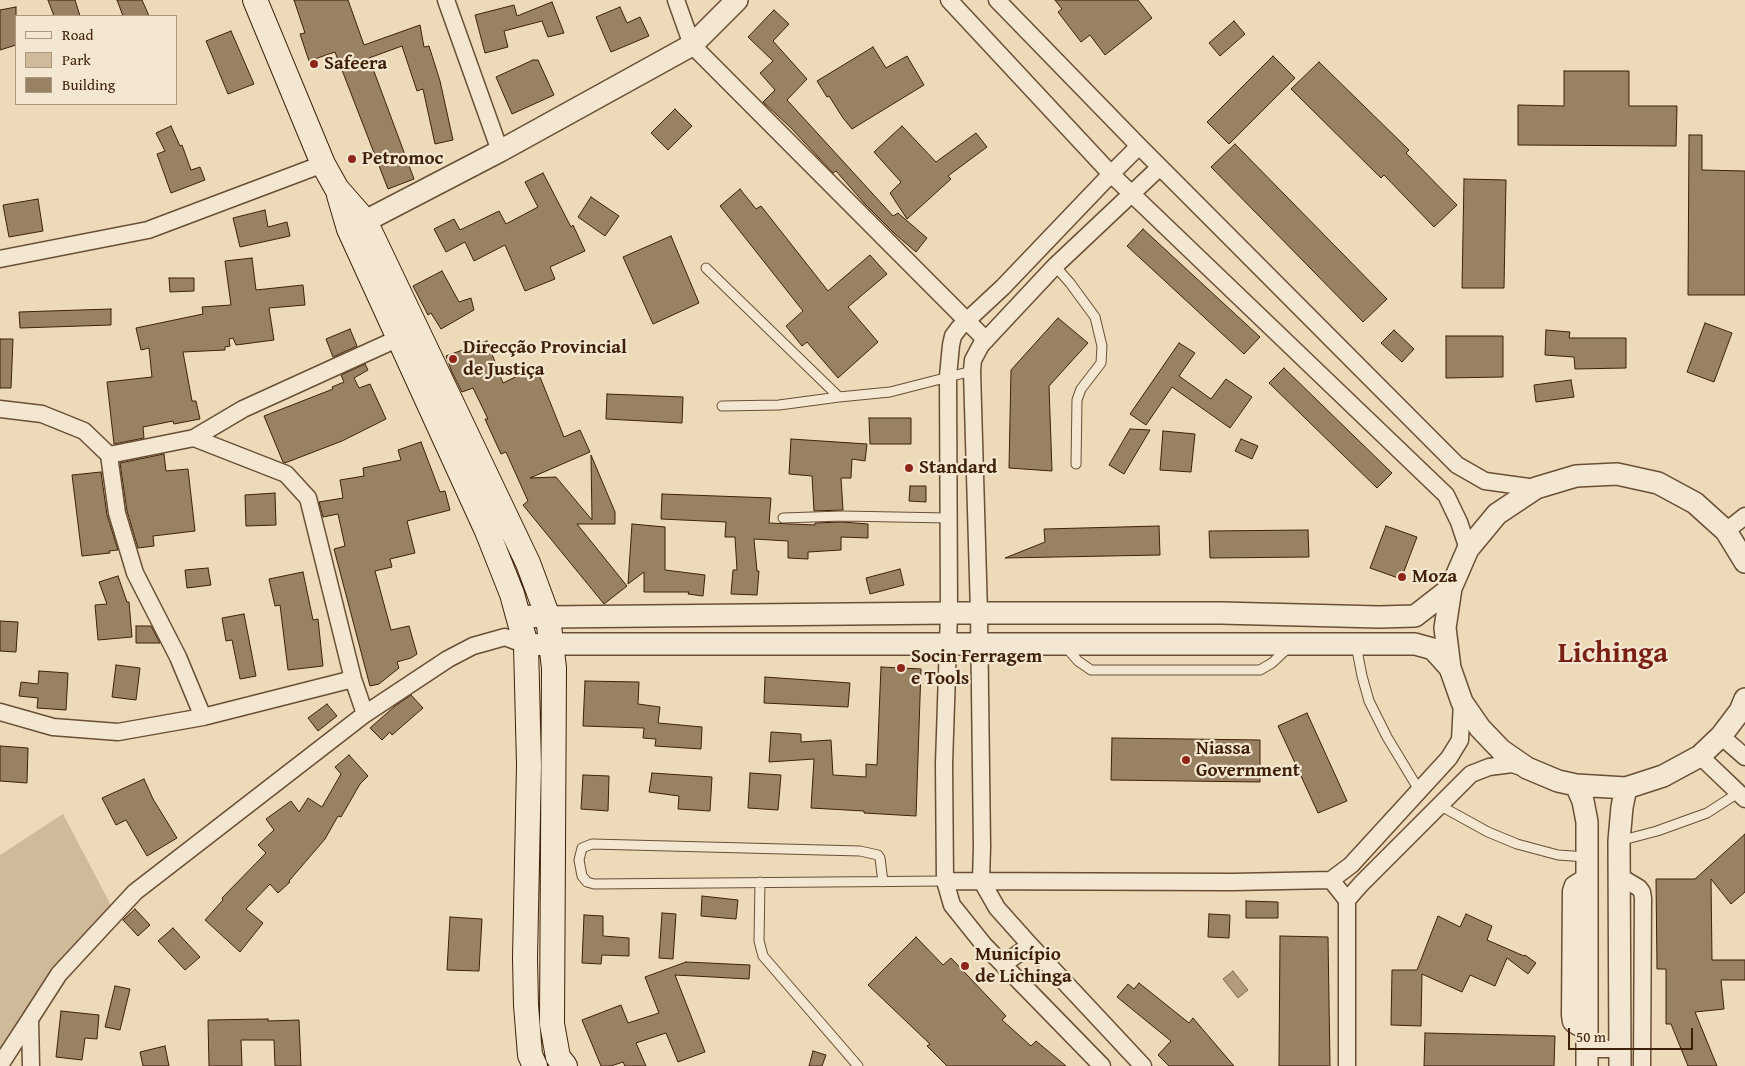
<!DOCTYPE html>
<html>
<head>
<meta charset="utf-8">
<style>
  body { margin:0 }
  #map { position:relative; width:1745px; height:1066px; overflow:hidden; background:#ecdab8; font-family:"Gentium Book Plus",serif }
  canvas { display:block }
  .legend { position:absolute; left:15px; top:15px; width:162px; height:90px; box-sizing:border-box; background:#f3e7d1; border:1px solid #ab9881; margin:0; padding:6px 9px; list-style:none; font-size:15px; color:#3f2109 }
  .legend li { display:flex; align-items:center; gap:10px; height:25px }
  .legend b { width:25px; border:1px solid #ab9881 }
  .scale { position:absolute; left:1568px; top:1028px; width:125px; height:22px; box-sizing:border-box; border:2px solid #3f2109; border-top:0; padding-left:6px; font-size:15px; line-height:18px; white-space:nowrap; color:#3f2109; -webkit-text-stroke:4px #f3e7d1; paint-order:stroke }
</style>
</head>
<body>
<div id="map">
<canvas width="1745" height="1066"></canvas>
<ul class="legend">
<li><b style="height:6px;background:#f3e7d1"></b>Road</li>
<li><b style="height:14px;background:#cfbb9a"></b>Park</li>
<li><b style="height:14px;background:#998164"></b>Building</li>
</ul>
<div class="scale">50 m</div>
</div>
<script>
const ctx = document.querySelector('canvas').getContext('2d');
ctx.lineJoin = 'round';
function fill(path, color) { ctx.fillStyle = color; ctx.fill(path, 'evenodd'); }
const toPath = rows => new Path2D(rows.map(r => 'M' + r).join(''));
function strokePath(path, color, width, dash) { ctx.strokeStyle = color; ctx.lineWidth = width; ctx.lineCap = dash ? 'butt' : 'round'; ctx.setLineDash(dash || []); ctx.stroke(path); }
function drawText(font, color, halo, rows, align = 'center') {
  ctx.font = font + ' "Gentium Book Plus",serif'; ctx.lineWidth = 4.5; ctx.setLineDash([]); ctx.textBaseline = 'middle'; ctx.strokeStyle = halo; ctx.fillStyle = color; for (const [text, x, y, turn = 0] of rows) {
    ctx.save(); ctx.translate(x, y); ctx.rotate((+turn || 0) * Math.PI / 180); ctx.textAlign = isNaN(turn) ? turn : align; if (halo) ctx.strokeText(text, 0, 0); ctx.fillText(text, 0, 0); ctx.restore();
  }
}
fill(toPath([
  [63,814,114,911,0,1066,0,855]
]), '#cfbb9a');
const water = toPath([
  [1233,971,1248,990,1238,998,1223,979,1233,971]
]);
fill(water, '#b19b7c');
strokePath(water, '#836a4e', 1);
const building = toPath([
  [48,0,75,0,80,16,54,16,48,0],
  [117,0,142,0,149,16,123,16,117,0],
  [294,0,348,0,364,45,420,25,424,47,429,46,440,81,453,140,435,144,423,89,417,91,402,46,369,58,414,179,388,189,335,52,309,61,300,34,305,33,294,0],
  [1055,0,1138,0,1152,18,1105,55,1090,35,1081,42,1058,12,1062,9,1055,0],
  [552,2,564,33,548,37,542,21,504,31,508,47,485,53,475,15,514,5,517,16,552,2],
  [16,7,16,45,0,50,0,10,16,7],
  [620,7,627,23,640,17,649,36,611,52,596,17,620,7],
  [774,10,789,24,773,41,807,79,787,100,893,216,898,213,927,238,916,252,895,234,865,204,836,171,833,173,791,128,763,102,775,90,760,73,773,61,748,37,774,10],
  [1234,21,1245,34,1220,56,1209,43,1234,21],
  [231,31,254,84,228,94,206,41,231,31],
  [873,47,886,68,907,56,924,85,852,129,843,118,829,96,827,97,817,81,873,47],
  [1273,56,1295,78,1229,144,1207,122,1273,56],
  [533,60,538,60,554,95,512,114,496,77,533,60],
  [1319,62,1409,150,1406,153,1457,205,1434,227,1384,175,1381,178,1291,89,1319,62],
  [1564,71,1629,71,1629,106,1677,106,1676,146,1518,145,1518,105,1564,106,1564,71],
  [675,109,692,126,668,150,651,133,675,109],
  [171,126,180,146,182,145,191,170,200,167,205,180,171,193,157,154,165,151,156,133,171,126],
  [902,126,936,162,976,133,987,147,948,176,951,179,907,219,890,193,901,182,874,152,902,126],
  [1689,135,1702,135,1702,170,1745,171,1745,295,1688,295,1689,135],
  [1235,144,1387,299,1363,322,1211,167,1235,144],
  [543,173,571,227,573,225,585,251,550,267,555,279,525,291,505,245,474,261,465,242,446,252,434,229,454,219,460,230,499,211,506,224,538,207,525,182,543,173],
  [1464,179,1506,180,1504,288,1462,288,1464,179],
  [740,189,756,209,761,206,828,291,870,255,887,274,848,307,878,342,838,378,807,342,802,346,786,326,803,311,720,206,740,189],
  [591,197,619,216,605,236,578,217,591,197],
  [38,199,43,231,9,237,3,205,38,199],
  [265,210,268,227,287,222,290,236,240,247,233,218,265,210],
  [1143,229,1260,337,1244,354,1127,246,1143,229],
  [671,236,699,303,653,324,623,257,671,236],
  [252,258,256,290,303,285,305,305,269,308,274,340,236,345,233,338,229,339,230,346,225,347,225,350,183,352,192,401,196,401,200,419,174,424,173,421,143,427,144,438,114,444,107,382,152,377,149,348,141,350,136,328,203,314,202,307,231,305,225,261,252,258],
  [442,271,459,302,471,298,474,310,441,329,431,313,428,315,413,286,442,271],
  [169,278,194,278,194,291,170,292,169,278],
  [111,309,111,325,20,328,19,312,111,309],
  [1058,318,1088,343,1049,386,1052,471,1009,468,1011,370,1058,318],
  [1705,323,1732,333,1714,382,1687,372,1705,323],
  [350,329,357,346,333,357,326,339,350,329],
  [1394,330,1414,349,1402,362,1381,343,1394,330],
  [1546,330,1570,332,1569,338,1626,338,1626,368,1575,369,1574,357,1545,355,1546,330],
  [1446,336,1503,336,1503,377,1446,378,1446,336],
  [0,339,13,339,11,388,0,388,0,339],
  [487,341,503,383,536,367,564,437,580,430,590,452,530,478,556,477,592,520,591,455,615,512,615,524,577,524,627,586,604,604,523,505,528,501,506,452,501,454,485,419,488,419,473,388,462,392,452,372,446,356,487,341],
  [1179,343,1195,353,1179,376,1211,399,1226,379,1252,397,1230,428,1172,387,1146,425,1130,414,1179,343],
  [365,364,368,370,354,378,359,388,370,384,386,419,342,441,285,463,283,462,264,416,333,389,332,387,344,382,341,375,365,364],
  [1284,368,1392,473,1377,488,1269,383,1284,368],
  [1571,380,1574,397,1536,402,1534,385,1571,380],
  [607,394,683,397,682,423,606,419,607,394],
  [869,418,911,418,911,444,870,444,869,418],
  [1130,429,1150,430,1124,474,1109,465,1130,429],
  [1163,431,1195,434,1191,472,1160,470,1163,431],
  [791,439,867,444,865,461,852,459,851,478,841,478,843,510,814,511,812,476,789,474,791,439],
  [1241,439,1258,446,1252,459,1235,451,1241,439],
  [421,442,440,492,445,491,450,510,407,521,415,553,390,559,392,567,375,571,391,630,409,626,417,654,411,658,397,662,399,668,379,684,370,686,334,549,345,546,338,514,323,517,319,502,343,498,340,480,364,476,363,468,401,460,398,450,421,442],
  [164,454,166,471,188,469,195,531,153,536,154,546,138,548,127,511,120,463,164,454],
  [101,472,107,515,118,550,109,551,110,553,82,556,72,475,101,472],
  [910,486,926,486,926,502,909,501,910,486],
  [275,493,276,525,246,526,245,495,275,493],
  [662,494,771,498,769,523,815,525,815,523,842,522,868,524,868,538,841,537,841,550,808,552,808,559,788,558,788,541,754,539,757,571,759,571,757,595,731,594,733,570,737,570,735,537,725,537,726,522,661,519,662,494],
  [632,524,665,527,665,570,705,575,703,596,688,594,689,592,644,592,644,572,628,584,632,524],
  [1159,526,1160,555,1005,558,1045,542,1044,529,1159,526],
  [1386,526,1417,537,1401,579,1370,568,1386,526],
  [1308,530,1309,557,1210,558,1209,531,1308,530],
  [208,568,211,585,187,588,185,570,208,568],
  [900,569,904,585,870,594,866,578,900,569],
  [303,572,313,620,318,619,323,666,288,670,280,605,275,606,269,579,303,572],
  [118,576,127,602,129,602,132,637,98,640,95,605,107,604,99,582,118,576],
  [244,614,256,676,240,679,232,640,226,641,222,618,244,614],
  [0,621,18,622,16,652,0,651,0,621],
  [136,626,151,626,160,643,136,643,136,626],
  [116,665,140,668,136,700,112,697,116,665],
  [881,667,921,669,916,816,864,813,864,811,811,808,814,759,769,762,771,732,801,734,801,742,831,740,833,775,866,777,866,764,877,765,881,667],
  [39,671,68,673,66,710,37,708,38,698,19,696,21,682,38,684,39,671],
  [765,677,850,683,848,707,764,703,765,677],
  [585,681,639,682,638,704,660,707,658,723,702,727,701,749,655,746,656,739,643,738,644,728,583,726,585,681],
  [411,695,423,708,392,735,390,732,382,740,370,728,395,706,411,695],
  [327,704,337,716,318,731,308,718,327,704],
  [1307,713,1347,801,1318,813,1278,726,1307,713],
  [1112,738,1260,740,1260,782,1111,780,1112,738],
  [0,746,28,748,27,783,0,781,0,746],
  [349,755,368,776,360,784,341,817,338,816,325,839,289,881,290,882,278,893,270,884,246,909,263,923,240,952,205,920,223,900,222,898,266,853,258,845,274,830,266,819,291,801,299,812,308,798,322,807,341,774,335,767,349,755],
  [652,773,712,777,710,811,678,809,679,796,649,792,652,773],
  [750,773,781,775,778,810,748,808,750,773],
  [583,775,609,776,608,811,581,809,583,775],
  [144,779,153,799,177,838,147,856,126,820,116,825,102,798,144,779],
  [1745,834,1745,892,1731,904,1711,879,1712,960,1745,960,1745,980,1721,980,1724,1009,1695,1012,1717,1066,1688,1066,1671,1024,1666,1024,1666,969,1657,969,1656,879,1695,879,1745,834],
  [702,896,738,900,736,919,701,916,702,896],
  [1246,901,1278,902,1278,918,1246,918,1246,901],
  [135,909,150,925,138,936,123,920,135,909],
  [662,913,676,914,673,959,659,958,662,913],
  [1209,914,1230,915,1229,938,1208,937,1209,914],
  [1466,914,1492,926,1487,940,1524,956,1525,955,1536,963,1528,974,1507,958,1495,986,1470,975,1462,992,1422,974,1421,1026,1391,1025,1392,970,1417,970,1438,916,1460,927,1466,914],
  [584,915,603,916,603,936,629,938,629,956,602,955,601,964,582,963,584,915],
  [450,917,482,919,479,971,447,970,450,917],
  [173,928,200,957,185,970,158,941,173,928],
  [1280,936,1328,937,1330,1066,1279,1066,1280,936],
  [916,937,943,965,951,958,1006,1016,1002,1020,1031,1046,1036,1041,1066,1066,947,1066,927,1046,930,1044,868,985,916,937],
  [686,962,750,965,749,979,675,975,705,1052,678,1062,666,1033,636,1043,646,1066,625,1066,623,1062,611,1066,601,1066,582,1020,621,1005,628,1023,659,1013,645,977,686,962],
  [1139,983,1189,1023,1193,1018,1234,1066,1169,1066,1158,1055,1171,1041,1117,997,1128,984,1134,989,1139,983],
  [115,986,130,989,120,1030,105,1027,115,986],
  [61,1011,99,1015,97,1039,85,1038,82,1060,56,1057,61,1011],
  [268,1019,268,1021,299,1020,301,1066,275,1066,274,1040,241,1040,242,1066,209,1066,208,1020,268,1019],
  [1425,1033,1555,1036,1554,1066,1424,1066,1425,1033],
  [165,1046,169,1066,143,1066,140,1052,165,1046],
  [813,1051,826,1055,822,1066,809,1066,813,1051]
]);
fill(building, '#998164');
strokePath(building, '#3f2109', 1);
const service = toPath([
  [1055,266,1070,283,1095,317,1102,346,1101,363,1081,389,1077,400,1076,464],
  [706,268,839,397,890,392,972,371],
  [722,406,779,405,839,397],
  [783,518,842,516,948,518],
  [1356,645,1362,676,1369,701,1387,737,1419,790],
  [1065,646,1078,661,1091,670,1260,670,1272,663,1289,647],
  [1439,805,1488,832,1517,844,1558,855,1587,857],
  [1619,841,1657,831,1707,813,1738,793],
  [760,882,759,941,763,956,858,1066],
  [883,882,880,858,878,855,860,851,592,844,582,848,579,860,582,876,587,882,594,884,945,881]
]);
const minor = toPath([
  [446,0,500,151],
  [676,0,692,45,986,340],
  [949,0,1111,174,1446,495,1459,522,1468,549],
  [997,0,1139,146,1457,465,1485,481,1536,488],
  [0,259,148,230,323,164],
  [0,409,42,414,84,431,109,455,117,513,135,573,178,657,203,717],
  [194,438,286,474,308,498,353,679,365,714],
  [109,455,194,438,243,409,399,338],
  [1726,531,1745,516],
  [0,712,53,727,118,732,203,717,353,679],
  [1721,736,1745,757],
  [1700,756,1745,799],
  [1619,876,1639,888,1642,892,1643,898,1642,1066],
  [1331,880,1347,900,1347,1066],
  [945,881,1233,882,1331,880,1351,865,1449,758,1460,740,1462,702],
  [1347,900,1361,884,1471,774,1489,767,1512,764,1525,768],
  [1004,964,1030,945],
  [1587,1032,1574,1025,1571,1022,1570,1015,1571,891,1573,885,1587,876],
  [1587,1049,1620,1049],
  [0,1065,30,1019],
  [31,1066,30,1019,59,974,135,892,365,714,448,659,473,646,505,637,526,645],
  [1102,1066,984,945,952,905,945,881,944,764,949,613,948,376,951,345,953,336,959,328,1003,287,1111,174,1139,146],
  [1143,1066,1030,945,997,908,981,880,982,847,979,613,972,371,973,360,981,345,1055,266,1160,167]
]);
const tertiary = toPath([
  [350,229,500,151,692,45,737,0],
  [1745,562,1726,531,1695,503,1658,483,1617,474,1576,476,1536,488,1497,514,1468,549,1451,588,1445,628,1450,668,1462,702,1480,728,1501,750,1527,768,1558,781,1576,785,1626,788,1663,776,1700,756,1721,736,1740,711,1745,699],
  [519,616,548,617,949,613,1221,613,1379,617,1415,616,1451,588],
  [526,645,552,644,1415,644,1433,649,1450,668],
  [1576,785,1583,801,1587,822,1587,1066],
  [1620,1066,1619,841,1622,807,1626,788]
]);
const secondary = toPath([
  [255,0,323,164,337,189,365,221,528,563,548,617,554,668,552,1024,558,1057,565,1066],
  [339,195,349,229,487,531,512,594,526,645,529,765,525,958,526,1005,530,1055,535,1066]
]);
strokePath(service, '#6a4f35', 11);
strokePath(minor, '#6a4f35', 19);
strokePath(tertiary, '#6a4f35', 24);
strokePath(secondary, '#3f2109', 26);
strokePath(service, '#f3e7d1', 9);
strokePath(minor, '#f3e7d1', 16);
strokePath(tertiary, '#f3e7d1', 21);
strokePath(secondary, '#f3e7d1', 24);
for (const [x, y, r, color] of [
  [314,64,5,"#8f2418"],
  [352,159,5,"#8f2418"],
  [453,359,5,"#8f2418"],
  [909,468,5,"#8f2418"],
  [1402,577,5,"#8f2418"],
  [901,668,5,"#8f2418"],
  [1186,760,5,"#8f2418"],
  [965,966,5,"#8f2418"]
]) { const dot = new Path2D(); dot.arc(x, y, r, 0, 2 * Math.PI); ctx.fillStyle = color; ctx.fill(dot); strokePath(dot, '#f3e7d1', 2); }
drawText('bold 19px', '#3f2109', '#f3e7d1', [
  ["Safeera",324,64],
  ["Petromoc",362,159],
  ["Direcção Provincial",463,348],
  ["de Justiça",463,370],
  ["Standard",919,468],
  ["Moza",1412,577],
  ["Socin Ferragem",911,657],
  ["e Tools",911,679],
  ["Niassa",1196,749],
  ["Government",1196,771],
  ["Município",975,955],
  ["de Lichinga",975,977]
], 'left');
drawText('bold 29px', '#7a1f14', '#f3e7d1', [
  ["Lichinga",1613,655]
]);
</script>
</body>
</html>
